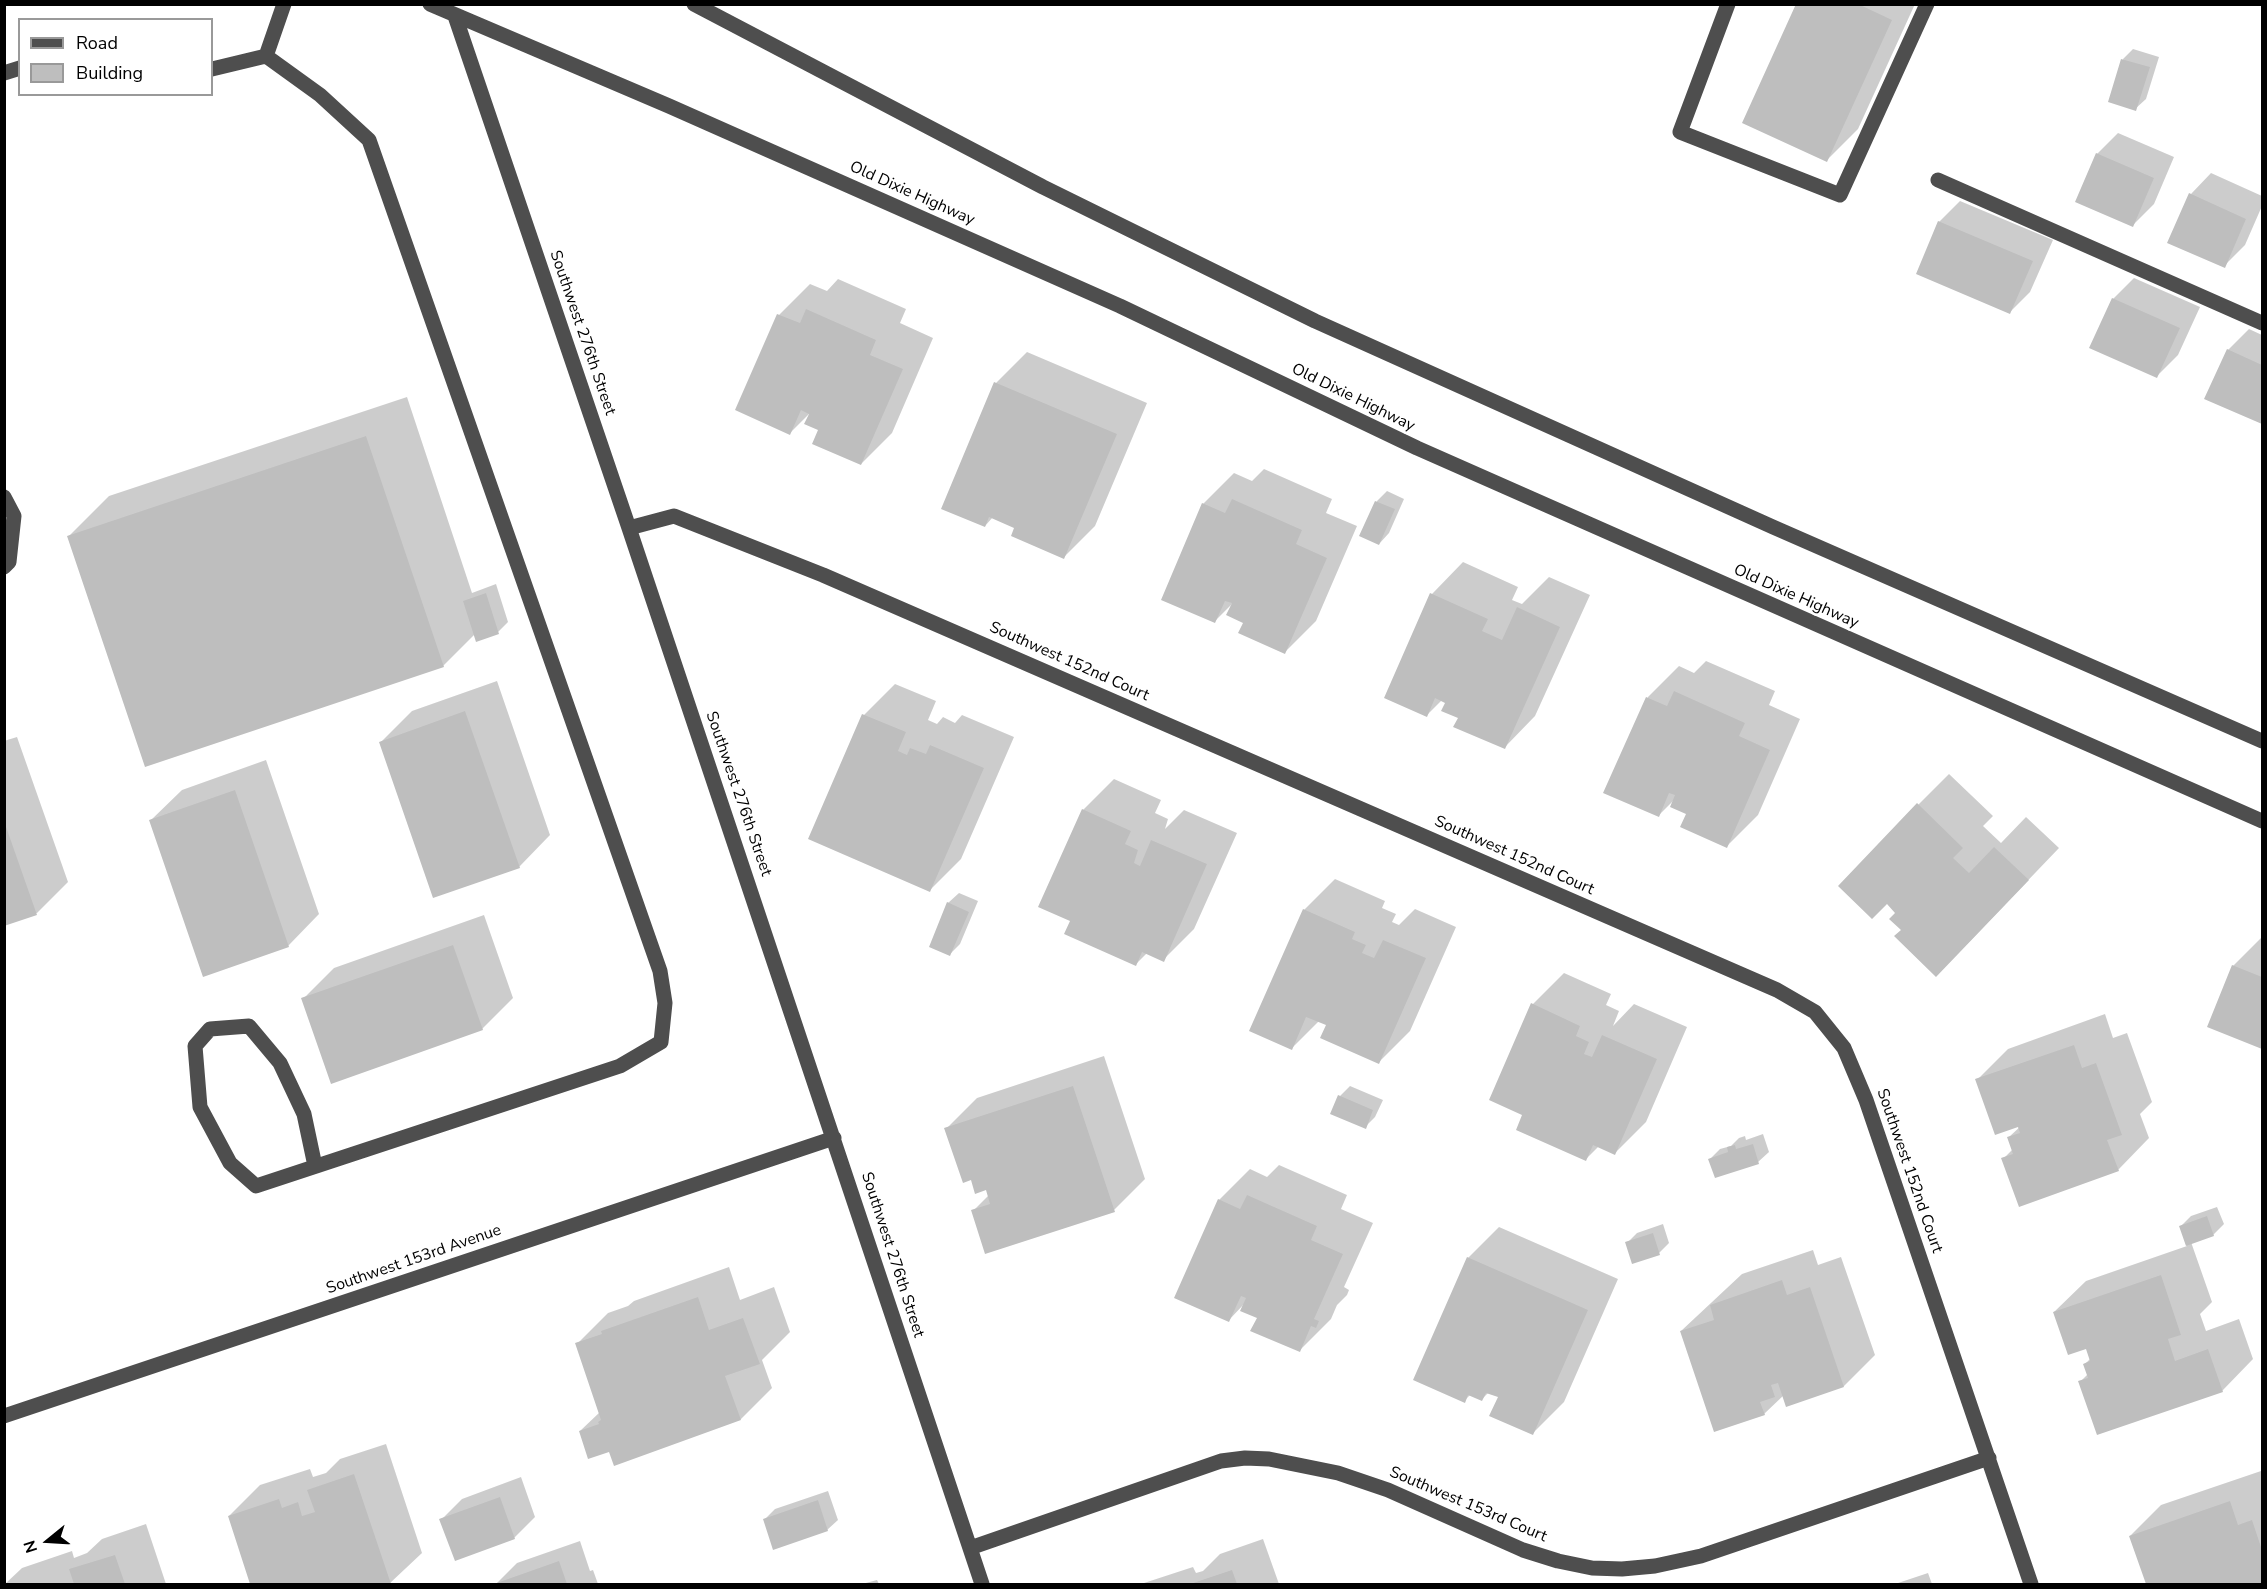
<!DOCTYPE html>
<html>
<head>
<meta charset="utf-8">
<style>
  body { margin:0 }
  #map { position:relative; width:2267px; height:1589px; overflow:hidden; background:#fff; font-family:"Nunito Sans",sans-serif }
  canvas { display:block }
  .frame { position:absolute; inset:0; border:6px solid #000; pointer-events:none }
  .legend { position:absolute; left:18px; top:18px; width:195px; height:78px; box-sizing:border-box; background:#fff; border:2px solid #999; margin:0; padding:8px 10px; list-style:none; font-size:18px; color:#000 }
  .legend li { display:flex; align-items:center; gap:12px; height:30px }
  .legend b { width:30px; border:2px solid #999 }
  .north { position:absolute; left:18px; top:1511px; width:60px; height:60px; -webkit-text-stroke:4px #fff; paint-order:stroke; rotate:252deg; font-size:16px; font-weight:700; line-height:24px; text-align:center; color:#000 }
  .north::after { content:''; display:block; margin:auto; width:21px; height:27px; background:#000; clip-path:polygon(50% 0,100% 100%,50% 72%,0 100%) }
</style>
</head>
<body>
<div id="map">
<canvas width="2267" height="1589"></canvas>
<div class="frame"></div>
<ul class="legend">
<li><b style="height:8px;background:#4e4e4e"></b>Road</li>
<li><b style="height:16px;background:#bebebe"></b>Building</li>
</ul>
<div class="north">N</div>
</div>
<script>
const ctx = document.querySelector('canvas').getContext('2d');
ctx.lineJoin = 'round';
function fill(path, color) { ctx.fillStyle = color; ctx.fill(path, 'evenodd'); }
const toPath = rows => new Path2D(rows.map(r => 'M' + r).join(''));
function strokePath(path, color, width, dash) { ctx.strokeStyle = color; ctx.lineWidth = width; ctx.lineCap = dash ? 'butt' : 'round'; ctx.setLineDash(dash || []); ctx.stroke(path); }
function drawText(font, color, halo, rows, align = 'center') {
  ctx.font = font + ' "Nunito Sans",sans-serif'; ctx.lineWidth = 5; ctx.setLineDash([]); ctx.textBaseline = 'middle'; ctx.strokeStyle = halo; ctx.fillStyle = color; for (const [text, x, y, turn = 0] of rows) {
    ctx.save(); ctx.translate(x, y); ctx.rotate((+turn || 0) * Math.PI / 180); ctx.textAlign = isNaN(turn) ? turn : align; if (halo) ctx.strokeText(text, 0, 0); ctx.fillText(text, 0, 0); ctx.restore();
  }
}
fill(toPath([
  [1798,4,1915,4,1858,129,1827,160],
  [2133,49,2159,57,2146,99,2135,109,2123,59],
  [2118,133,2174,157,2154,204,2133,225,2097,154],
  [2211,173,2262,196,2262,206,2245,245,2224,266,2191,194],
  [1960,201,2053,240,2030,292,2009,313,1939,222],
  [2134,278,2200,307,2178,355,2157,376,2113,299],
  [838,279,906,309,900,323,933,338,892,433,861,464,820,429,812,411,790,433,779,315,810,284,827,291],
  [2249,329,2262,335,2262,423,2206,398,2228,350],
  [1027,352,1147,403,1095,526,1064,557,1016,527,993,517,985,526,996,383],
  [407,397,472,593,496,584,508,622,498,632,475,634,443,666,69,536,109,496],
  [1264,469,1332,499,1326,513,1357,526,1316,621,1285,652,1245,622,1232,604,1215,621,1203,504,1234,473,1252,481],
  [1387,491,1404,499,1389,533,1379,544,1361,536,1377,501],
  [1463,562,1518,587,1512,600,1522,604,1549,577,1590,595,1535,716,1504,748,1460,717,1447,703,1442,700,1426,716,1386,697,1432,594],
  [1706,661,1775,691,1769,705,1800,719,1758,815,1727,846,1674,800,1659,815,1605,792,1648,697,1679,666,1694,673],
  [497,681,550,835,519,867,381,742,412,711],
  [895,684,936,701,928,720,937,724,943,717,955,723,962,715,1014,737,961,859,930,890,810,838,864,715],
  [17,737,68,882,37,913,4,924,4,741],
  [266,760,319,914,288,946,150,821,182,790],
  [1949,774,1993,816,1983,826,2001,843,2026,817,2059,848,1967,944,1903,929,1897,913,1918,805],
  [1114,779,1161,800,1155,813,1168,819,1165,829,1184,810,1237,833,1194,929,1163,960,1147,953,1136,964,1072,920,1083,810],
  [1335,879,1385,901,1382,908,1396,914,1392,922,1399,925,1415,909,1456,927,1410,1031,1379,1062,1328,1025,1319,1021,1292,1048,1304,910],
  [959,893,978,901,960,944,950,954,948,903],
  [484,915,513,998,482,1029,303,999,334,968],
  [2262,937,2262,1048,2209,1026,2233,966],
  [1564,973,1611,994,1606,1005,1619,1011,1613,1026,1634,1004,1687,1027,1646,1122,1615,1153,1599,1146,1586,1159,1524,1114,1533,1004],
  [2105,1014,2113,1038,2127,1033,2152,1102,2140,1114,2149,1138,2118,1170,2003,1159,2013,1149,2009,1137,2023,1124,1977,1080,2008,1049],
  [1104,1056,1145,1179,1114,1210,973,1211,989,1195,987,1188,972,1178,946,1129,977,1098],
  [1350,1086,1383,1100,1375,1117,1365,1127,1340,1096],
  [1763,1134,1769,1152,1758,1162,1710,1159,1720,1149,1731,1146,1739,1138,1745,1136,1746,1140],
  [1279,1165,1347,1195,1341,1209,1373,1223,1344,1287,1349,1290,1347,1295,1337,1305,1331,1319,1300,1350,1259,1317,1245,1303,1229,1320,1219,1200,1250,1169,1267,1177],
  [2217,1207,2224,1224,2213,1235,2191,1242,2212,1302,2200,1314,2206,1331,2239,1319,2253,1359,2222,1391,2080,1382,2088,1374,2085,1364,2091,1358,2087,1347,2054,1312,2086,1281,2187,1246,2180,1227,2191,1216],
  [1663,1224,1669,1243,1659,1253,1627,1243,1637,1233],
  [1499,1227,1618,1279,1564,1402,1533,1433,1500,1397,1489,1392,1482,1399,1471,1394,1464,1401,1468,1258],
  [1813,1250,1818,1265,1841,1257,1875,1355,1844,1386,1784,1395,1764,1414,1681,1331,1742,1274],
  [729,1267,740,1300,774,1287,790,1332,762,1360,772,1388,741,1419,610,1450,580,1431,600,1412,577,1344,608,1313,628,1306,634,1301],
  [386,1444,422,1553,389,1584,252,1584,229,1516,260,1485,310,1469,313,1477,326,1473,340,1459],
  [2261,1471,2262,1476,2262,1584,2174,1584,2173,1582,2147,1584,2130,1536,2161,1505],
  [521,1477,535,1517,514,1538,441,1520,462,1499],
  [828,1491,838,1520,827,1530,765,1519,775,1509],
  [146,1524,166,1584,5,1584,22,1568,72,1551,74,1558,87,1553,102,1539],
  [1263,1539,1279,1584,1141,1584,1193,1567,1196,1573,1203,1571,1220,1554],
  [580,1541,590,1571,593,1570,598,1584,496,1584,517,1563],
  [1928,1573,1932,1584,1895,1584],
  [877,1580,879,1584,862,1584]
]), '#0003');
fill(toPath([
  [1796,4,1858,4,1892,20,1827,162,1742,123],
  [2121,59,2150,67,2136,111,2108,102],
  [2096,153,2154,178,2133,227,2075,202],
  [2189,193,2246,219,2225,268,2167,243],
  [1938,221,2033,261,2010,314,1916,274],
  [2112,298,2180,328,2157,378,2089,348],
  [806,309,876,340,870,355,903,369,861,465,812,444,818,430,804,424,809,414,801,410,790,435,735,410,777,314,800,323],
  [2227,349,2262,365,2262,424,2204,399],
  [994,382,1117,434,1064,559,1011,536,1014,528,989,517,985,527,941,509],
  [366,436,444,667,145,767,67,536],
  [1232,499,1302,530,1296,544,1327,558,1285,654,1238,633,1243,623,1226,615,1232,603,1225,601,1215,623,1161,600,1202,503,1225,513],
  [1375,501,1395,509,1379,545,1359,536],
  [486,593,499,634,476,642,463,601],
  [1430,593,1488,619,1482,631,1502,640,1517,607,1560,627,1505,749,1453,727,1458,718,1441,711,1445,703,1435,698,1427,717,1384,698],
  [1674,691,1745,723,1739,736,1770,750,1727,848,1680,827,1686,814,1670,807,1675,795,1669,793,1659,817,1603,793,1646,697,1667,706],
  [465,711,520,868,433,898,379,742],
  [862,714,906,732,898,751,907,755,910,748,926,754,930,745,984,768,930,892,808,839],
  [235,790,289,947,203,977,149,820],
  [1917,803,1963,848,1953,858,1969,873,1994,847,2029,880,1936,977,1894,936,1901,930,1889,919,1895,913,1887,904,1872,919,1838,886],
  [1082,809,1131,831,1125,844,1138,850,1134,863,1140,866,1151,840,1207,864,1164,962,1142,952,1136,966,1064,934,1070,921,1038,907],
  [4,821,37,915,4,926],
  [947,902,969,912,950,956,929,947],
  [1303,909,1355,932,1352,939,1366,945,1362,953,1374,958,1383,940,1426,958,1379,1064,1320,1038,1326,1025,1306,1017,1292,1050,1249,1031],
  [453,945,483,1030,331,1084,301,998],
  [2232,965,2262,977,2262,1049,2207,1027],
  [1531,1003,1580,1026,1576,1036,1589,1042,1584,1054,1592,1057,1602,1035,1657,1059,1615,1155,1593,1145,1586,1161,1516,1130,1522,1115,1489,1100],
  [2074,1045,2082,1068,2096,1063,2122,1135,2107,1140,2119,1171,2019,1207,2001,1158,2013,1154,2007,1137,2020,1133,2018,1127,1995,1135,1975,1079],
  [1073,1086,1115,1212,985,1254,971,1210,990,1204,986,1190,975,1194,971,1180,963,1183,944,1128],
  [1338,1095,1373,1110,1366,1129,1330,1114],
  [1753,1144,1759,1164,1715,1178,1708,1159,1728,1152,1727,1147,1735,1145,1736,1149],
  [1247,1195,1317,1226,1311,1240,1343,1254,1314,1319,1319,1321,1316,1328,1311,1326,1300,1352,1250,1331,1257,1318,1240,1311,1246,1298,1241,1296,1229,1322,1174,1298,1218,1199,1240,1209],
  [2207,1216,2214,1236,2186,1246,2179,1226],
  [1653,1233,1660,1255,1632,1264,1625,1242],
  [1467,1257,1588,1310,1533,1435,1489,1416,1498,1397,1486,1393,1482,1401,1468,1395,1465,1403,1413,1380],
  [2161,1275,2181,1335,2168,1339,2175,1361,2208,1349,2223,1392,2097,1435,2078,1381,2088,1378,2083,1364,2090,1361,2086,1349,2068,1355,2053,1312],
  [1782,1280,1787,1295,1810,1287,1844,1387,1786,1407,1778,1383,1771,1385,1775,1397,1760,1402,1765,1415,1714,1432,1680,1331,1714,1320,1710,1305],
  [698,1297,709,1330,743,1318,760,1364,725,1376,741,1420,614,1466,609,1452,588,1459,579,1431,599,1424,598,1422,601,1420,575,1343,602,1334,601,1331],
  [354,1474,391,1584,250,1584,228,1516,279,1499,282,1508,298,1502,302,1516,315,1512,307,1490],
  [500,1497,515,1539,455,1561,439,1519],
  [818,1500,828,1531,773,1550,763,1519],
  [2230,1501,2238,1525,2252,1520,2262,1550,2262,1584,2146,1584,2129,1536],
  [115,1555,125,1584,74,1584,69,1569],
  [559,1561,567,1584,494,1584],
  [1232,1570,1237,1584,1190,1584]
]), '#bebebe');
strokePath(toPath([
  [284,4,266,56,320,95,369,140,660,971,665,1003,661,1042,620,1066,256,1186,230,1163,200,1107,195,1046,210,1029,249,1026,280,1063,304,1114,315,1166],
  [430,4,669,106,1120,306,1417,448,2262,821],
  [694,4,1043,187,1315,321,1773,527,2262,741],
  [1728,4,1680,132,1840,195,1927,4],
  [455,16,629,528,982,1584],
  [212,69,266,56],
  [4,73,20,68],
  [1938,180,2262,323],
  [4,497,14,516,9,562,4,567],
  [629,528,674,516,823,575,1777,990,1815,1012,1844,1048,1866,1100,2031,1584],
  [4,1416,834,1138],
  [970,1548,1221,1461,1245,1458,1269,1459,1338,1473,1388,1490,1523,1550,1558,1561,1592,1568,1622,1569,1655,1566,1701,1556,1989,1458]
]), '#4e4e4e', 15);
drawText('16px', '#000', '#fff', [
  ["Old Dixie Highway",912,194,24],
  ["Southwest 276th Street",582,333,71],
  ["Old Dixie Highway",1353,398,26],
  ["Old Dixie Highway",1796,597,24],
  ["Southwest 152nd Court",1069,662,24],
  ["Southwest 276th Street",738,794,71],
  ["Southwest 152nd Court",1514,856,24],
  ["Southwest 152nd Court",1909,1171,71],
  ["Southwest 276th Street",892,1255,72],
  ["Southwest 153rd Avenue",414,1260,-19],
  ["Southwest 153rd Court",1468,1505,23]
]);
</script>
</body>
</html>
